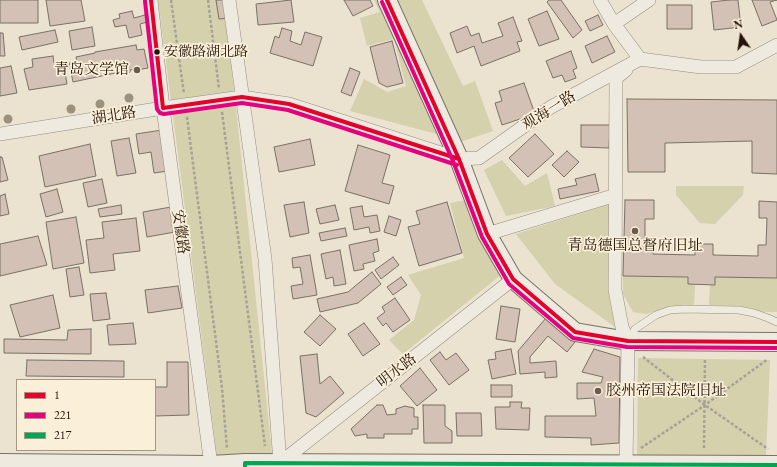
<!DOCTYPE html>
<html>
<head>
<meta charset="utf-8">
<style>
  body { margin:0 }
  #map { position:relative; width:777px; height:467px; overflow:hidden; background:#ebe2cf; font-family:"EB Garamond",serif }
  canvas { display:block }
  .legend { position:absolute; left:16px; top:379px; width:140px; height:72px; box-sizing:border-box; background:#faefd8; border:1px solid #a49785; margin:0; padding:5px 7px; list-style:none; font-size:12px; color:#241309 }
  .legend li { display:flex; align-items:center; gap:8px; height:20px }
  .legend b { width:20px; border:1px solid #a49785 }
  .north { position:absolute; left:721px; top:16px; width:40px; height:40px; -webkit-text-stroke:3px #faefd8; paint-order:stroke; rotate:347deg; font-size:11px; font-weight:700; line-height:16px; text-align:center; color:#241309 }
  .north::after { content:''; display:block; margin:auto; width:14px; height:18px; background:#241309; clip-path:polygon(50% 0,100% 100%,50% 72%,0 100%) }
</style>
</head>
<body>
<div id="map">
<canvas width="777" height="467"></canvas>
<ul class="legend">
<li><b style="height:5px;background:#e4002b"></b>1</li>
<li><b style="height:5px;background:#e5007d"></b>221</li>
<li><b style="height:5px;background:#00a651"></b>217</li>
</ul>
<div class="north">N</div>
</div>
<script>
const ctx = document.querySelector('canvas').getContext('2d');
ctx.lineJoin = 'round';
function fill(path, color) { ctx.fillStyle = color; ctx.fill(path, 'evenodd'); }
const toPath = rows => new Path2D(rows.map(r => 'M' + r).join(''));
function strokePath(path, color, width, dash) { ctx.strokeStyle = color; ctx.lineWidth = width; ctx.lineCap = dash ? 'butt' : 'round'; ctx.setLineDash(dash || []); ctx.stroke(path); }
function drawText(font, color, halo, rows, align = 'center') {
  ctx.font = font + ' "EB Garamond","Noto Serif SC",serif'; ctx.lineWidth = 3.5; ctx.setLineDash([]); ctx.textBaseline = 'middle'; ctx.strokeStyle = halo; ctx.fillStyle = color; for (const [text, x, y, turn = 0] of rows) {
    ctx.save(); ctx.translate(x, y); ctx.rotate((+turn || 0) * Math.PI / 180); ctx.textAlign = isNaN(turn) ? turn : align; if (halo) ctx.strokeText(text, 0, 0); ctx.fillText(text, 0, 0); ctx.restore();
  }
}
fill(toPath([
  [158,0,223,0,235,98,272,454,217,456],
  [374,0,422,0,463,86,475,81,493,131,463,141,350,111,364,79,387,92,406,86,394,39,367,46,360,18,380,12],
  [502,160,525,186,547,173,555,206,506,216,484,170],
  [676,186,744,186,743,195,715,224,700,223,676,195],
  [467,200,502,274,403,354,389,340,414,320,421,295,408,275,464,258,450,203],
  [610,204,608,290,615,327,555,284,516,234],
  [623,276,688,277,688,284,695,285,694,305,673,306,646,314,633,312,623,294],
  [715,277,777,278,777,312,762,312,752,308,732,306,709,305,710,285,715,285],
  [638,358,770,360,766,457,637,455]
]), '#d4d1ac');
const building = toPath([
  [0,0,38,0,38,23,0,23,0,0],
  [46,0,81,0,85,21,50,26,46,0],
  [216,0,227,0,229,18,219,19,216,0],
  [291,0,294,22,258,25,256,4,291,0],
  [344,0,370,0,373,6,353,16,344,0],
  [549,0,561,0,582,30,573,38,547,2,549,0],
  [729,0,738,0,741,27,714,30,711,2,729,0],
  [752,0,777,0,770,2,777,20,762,26,752,0],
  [667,5,692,5,692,29,667,29,667,5],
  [132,11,134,18,145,15,147,22,140,24,142,35,129,38,126,25,115,27,113,20,120,18,119,14,132,11],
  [547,11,559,39,539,46,528,19,547,11],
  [598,15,603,25,590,31,585,21,598,15],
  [513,17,522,41,517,42,520,51,481,66,474,46,457,53,450,33,467,26,471,36,479,33,482,43,503,36,498,23,513,17],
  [92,27,95,46,72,50,69,31,92,27],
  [282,28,292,31,290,41,301,45,305,32,322,37,313,66,270,53,275,36,279,38,282,28],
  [55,30,58,42,22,50,19,37,55,30],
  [0,33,3,33,5,56,0,56,0,33],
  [607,36,615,52,592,63,585,46,607,36],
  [392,41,403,83,387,87,379,83,370,47,392,41],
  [136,45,137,50,144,49,148,68,137,70,137,69,130,70,130,72,125,73,125,71,73,82,69,63,77,61,76,57,95,53,95,52,136,45],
  [571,51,577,68,573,70,576,78,565,82,562,75,553,78,546,61,571,51],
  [53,56,54,63,63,61,67,84,29,90,24,69,33,67,32,59,53,56],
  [11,66,17,93,0,96,0,68,11,66],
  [350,68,360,72,351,96,341,92,350,68],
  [524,83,535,114,502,125,495,103,502,101,499,91,524,83],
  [627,99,777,100,777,174,752,173,752,141,665,143,665,172,628,172,627,99],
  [581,125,610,125,609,148,581,147,581,125],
  [162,130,168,171,154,173,151,152,139,154,136,134,162,130],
  [535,134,554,154,528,177,509,158,535,134],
  [129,138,136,173,117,176,111,141,129,138],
  [310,139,315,165,279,172,274,147,310,139],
  [90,144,96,176,45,187,39,156,90,144],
  [358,145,390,155,382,183,394,186,389,204,345,191,358,145],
  [567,151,579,162,564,177,552,165,567,151],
  [0,157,2,157,8,180,0,182,0,157],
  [595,174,599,191,560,199,558,189,577,185,575,179,595,174],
  [102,179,107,203,88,207,83,183,102,179],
  [57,189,63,212,46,217,40,194,57,189],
  [5,194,9,214,0,216,0,196,5,194],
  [625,200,654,200,654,219,645,219,645,243,654,243,653,254,695,255,695,244,713,244,713,255,758,256,758,245,766,245,767,218,759,218,759,201,777,202,777,278,715,277,715,285,688,284,688,277,623,276,625,200],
  [304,202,309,233,290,237,284,205,304,202],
  [447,202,462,253,419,266,408,227,420,224,416,211,447,202],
  [121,205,122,214,100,217,98,209,121,205],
  [335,205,339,220,320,224,316,209,335,205],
  [362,206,364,217,377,215,380,231,370,233,369,227,354,230,350,208,362,206],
  [171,207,175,232,147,237,143,212,171,207],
  [389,216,401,220,396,236,384,232,389,216],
  [76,217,84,263,53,269,46,222,76,217],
  [136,218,140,251,113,254,115,270,90,273,86,240,104,238,102,222,136,218],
  [345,228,347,236,321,241,319,233,345,228],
  [38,236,47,265,0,276,0,244,38,236],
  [377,239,379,251,373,253,375,261,363,264,364,269,354,271,349,245,377,239],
  [340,250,346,284,334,286,333,277,326,279,321,254,340,250],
  [310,255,317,295,293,299,291,286,303,284,300,267,293,268,292,258,310,255],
  [393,257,399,265,381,279,375,270,393,257],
  [79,267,84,295,70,297,66,269,79,267],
  [372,272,381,284,358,303,320,312,317,299,348,292,372,272],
  [401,277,407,285,393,295,387,287,401,277],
  [178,286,182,308,148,313,145,290,178,286],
  [106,293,110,319,93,321,90,294,106,293],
  [53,295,60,328,20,337,10,305,53,295],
  [395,298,410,320,393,332,386,323,383,326,377,318,385,312,382,307,395,298],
  [501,306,520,309,515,342,496,339,501,306],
  [320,315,336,329,320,346,304,332,320,315],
  [546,318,575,342,567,352,548,336,530,357,530,363,556,361,557,377,545,378,545,372,520,374,518,351,546,318],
  [133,323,136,344,109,345,107,325,133,323],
  [364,323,380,344,363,356,348,334,364,323],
  [91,329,91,354,4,353,4,339,67,340,68,330,91,329],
  [511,349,516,374,492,379,488,360,496,359,495,352,511,349],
  [594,349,620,357,619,443,591,445,591,438,545,437,545,416,596,416,594,398,577,399,577,383,601,383,603,377,582,372,594,349],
  [440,352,446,360,456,353,469,370,449,385,430,360,440,352],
  [317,354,320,384,330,376,344,393,316,417,306,413,300,356,317,354],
  [27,360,124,361,124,377,26,376,27,360],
  [167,362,188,362,189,415,155,416,155,387,167,387,167,362],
  [420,368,437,390,417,406,400,386,420,368],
  [491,385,512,385,512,397,491,397,491,385],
  [510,402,522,402,521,408,530,408,529,430,496,429,495,407,510,407,510,402],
  [377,405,383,405,387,415,396,414,396,409,405,406,414,408,414,417,418,417,418,429,412,429,412,434,384,434,384,438,367,438,367,434,355,436,351,429,377,405],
  [423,405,445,405,445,426,452,431,452,443,424,443,423,405],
  [456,413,481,413,482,436,457,436,456,413]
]);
fill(building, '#d2c1b4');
strokePath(building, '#797167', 1);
const lane = toPath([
  [629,339,635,329,656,315,670,310,684,309,739,310,754,313,768,318,777,322]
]);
const street = toPath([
  [151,0,163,108,211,465],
  [229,0,265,259,280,463],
  [600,0,614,24,640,59,701,67,736,67,777,45],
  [614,24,649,0],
  [626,70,616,78,615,290,622,327,628,341,626,464],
  [0,134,163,108,242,97,289,104,459,159,479,158,551,107,640,59],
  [487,234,616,195],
  [280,463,513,279]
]);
const secondary = toPath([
  [387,0,459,159,487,234,513,279,575,332,628,341,777,342],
  [0,463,211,465,245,463,777,465]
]);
strokePath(lane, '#958d82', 8);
strokePath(street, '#958d82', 14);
strokePath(secondary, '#797167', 20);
strokePath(toPath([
  [171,0,184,94],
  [208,0,219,89],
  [222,112,265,446],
  [187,117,222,388,227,449],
  [643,357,705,405,768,449],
  [641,448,705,405,768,359],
  [704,448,705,358]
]), '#a6a199', 2.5, [3, 2]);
strokePath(lane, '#eeeae0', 7);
strokePath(street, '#eeeae0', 13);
strokePath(secondary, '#eeeae0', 18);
strokePath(toPath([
  [151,0,163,108,242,97,289,104,459,159],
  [387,0,459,159,487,234,513,279,575,332,628,341,777,342]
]), '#e4002b', 4);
strokePath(toPath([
  [145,1,157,109,160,113,164,114,242,103,288,110,457,165],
  [382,2,453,161,482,237,509,284,573,338,627,347,777,348]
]), '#e5007d', 4);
strokePath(toPath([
  [245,467,245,463,777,465]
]), '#00a651', 4);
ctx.fillStyle = '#9c927c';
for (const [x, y] of [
  [129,98],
  [100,104],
  [71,109],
  [8,119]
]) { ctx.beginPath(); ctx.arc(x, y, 4.5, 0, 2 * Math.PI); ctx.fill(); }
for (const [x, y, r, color] of [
  [157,52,3.5,"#241309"],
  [137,70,4,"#6a5b4e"],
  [635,231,4,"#6a5b4e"],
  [598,391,4,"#6a5b4e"]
]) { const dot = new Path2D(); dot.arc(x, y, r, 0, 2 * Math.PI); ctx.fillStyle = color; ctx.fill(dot); strokePath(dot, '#faefd8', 1.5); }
drawText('14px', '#241309', '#faefd8', [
  ["安徽路湖北路",164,52]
], 'left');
drawText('15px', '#241309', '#faefd8', [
  ["青岛文学馆",129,70],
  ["青岛德国总督府旧址",635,246,"center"],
  ["胶州帝国法院旧址",606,391,"left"]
], 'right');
drawText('15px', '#241309', '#faefd8', [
  ["观海一路",549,111,-32],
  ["湖北路",114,116,-9],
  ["安徽路",180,232,82],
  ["明水路",397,371,-38]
]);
</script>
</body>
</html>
